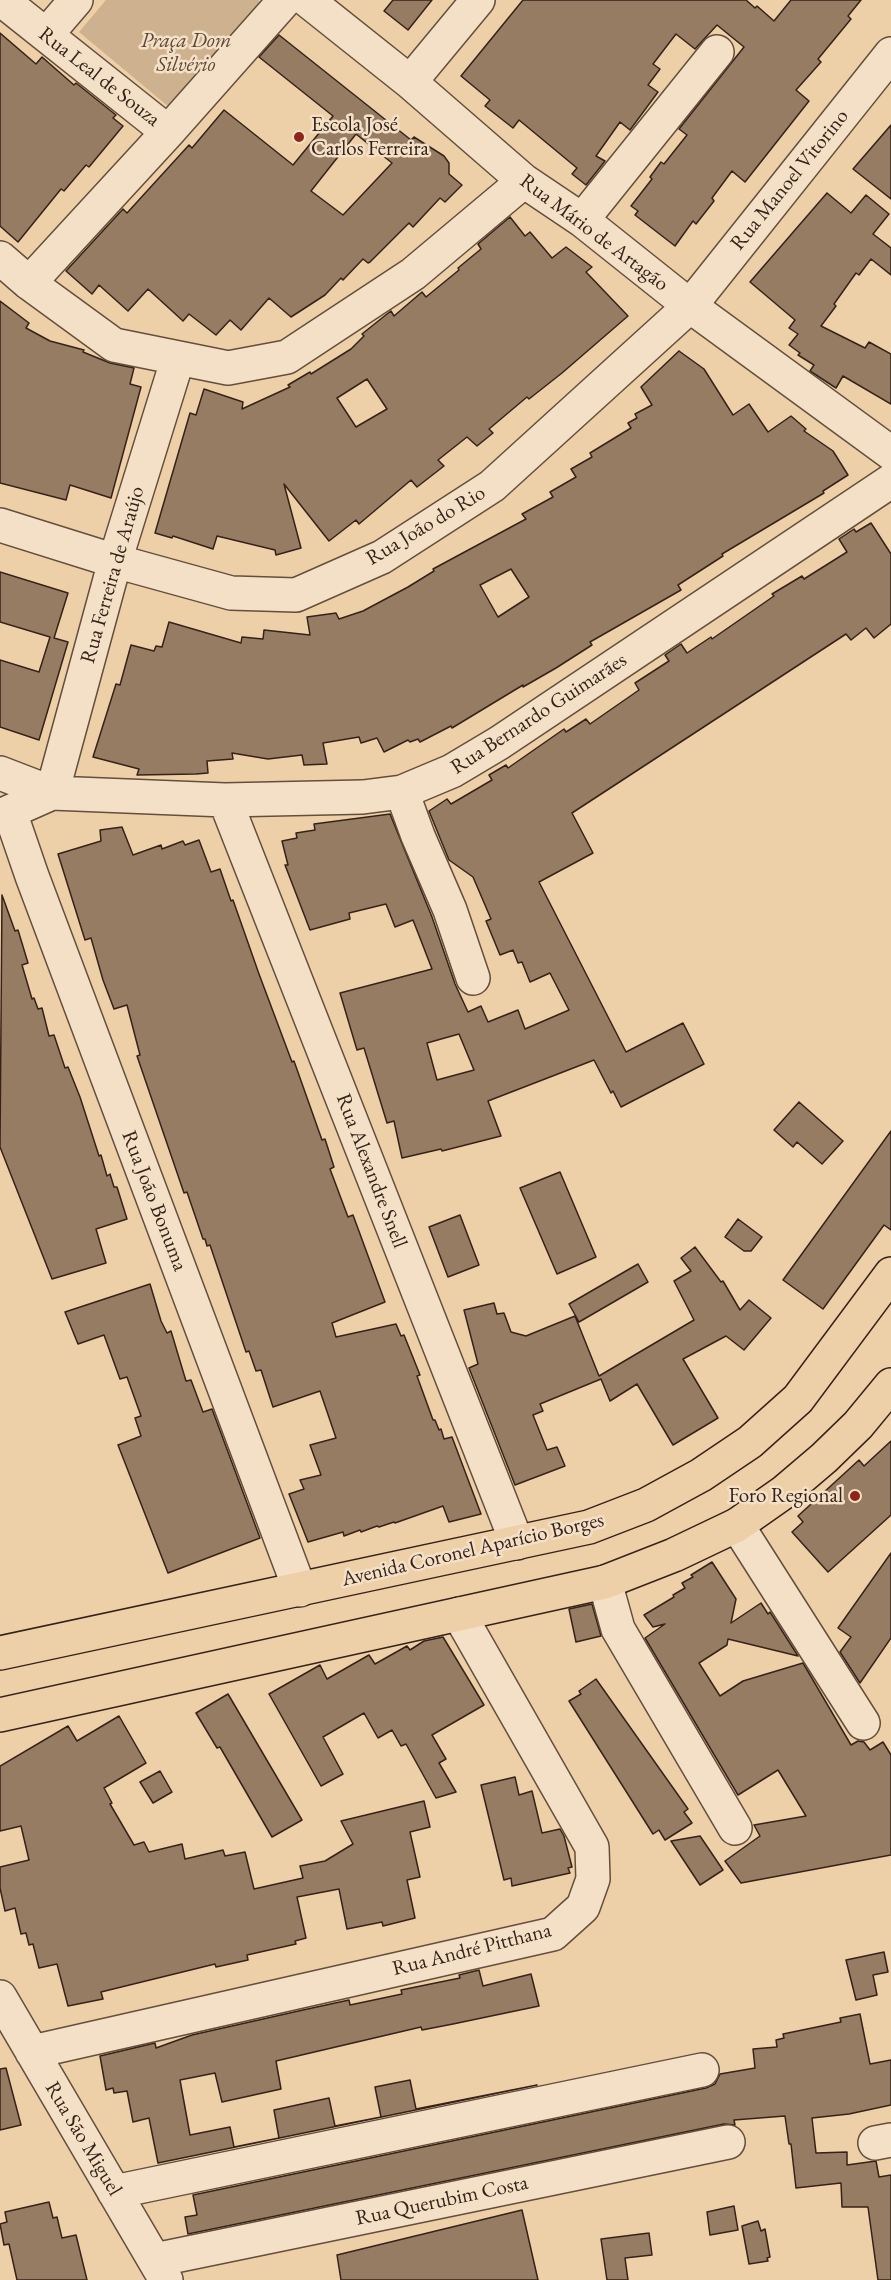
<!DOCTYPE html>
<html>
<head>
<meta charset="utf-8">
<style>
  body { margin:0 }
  canvas { display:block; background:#edd0a7 }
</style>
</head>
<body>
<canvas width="891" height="2280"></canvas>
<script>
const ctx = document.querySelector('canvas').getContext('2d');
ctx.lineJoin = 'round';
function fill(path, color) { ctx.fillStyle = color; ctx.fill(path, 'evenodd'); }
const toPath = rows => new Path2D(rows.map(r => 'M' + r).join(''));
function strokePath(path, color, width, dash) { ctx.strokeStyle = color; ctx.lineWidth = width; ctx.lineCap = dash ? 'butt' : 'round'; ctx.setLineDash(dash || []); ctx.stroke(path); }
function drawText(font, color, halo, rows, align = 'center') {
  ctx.font = font + ' "EB Garamond",serif'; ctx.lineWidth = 5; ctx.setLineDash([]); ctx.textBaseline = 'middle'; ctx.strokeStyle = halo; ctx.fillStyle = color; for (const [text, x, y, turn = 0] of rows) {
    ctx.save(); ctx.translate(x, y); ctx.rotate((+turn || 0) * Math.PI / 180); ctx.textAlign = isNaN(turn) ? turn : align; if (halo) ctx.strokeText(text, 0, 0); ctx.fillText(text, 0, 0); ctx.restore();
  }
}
fill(toPath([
  [106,0,258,0,283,21,193,127,79,32]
]), '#ceb28f');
const building = toPath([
  [393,0,432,0,408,30,384,11,393,0],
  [523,0,746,0,755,8,757,6,774,21,791,0,861,0,848,16,851,19,818,59,821,62,796,90,809,101,745,182,732,171,712,198,714,201,696,224,693,221,675,246,635,215,638,211,631,206,652,179,650,177,661,162,664,164,687,135,679,129,744,47,717,25,695,49,676,34,653,64,660,69,648,85,658,92,630,130,620,122,596,156,605,161,586,185,572,174,577,168,519,120,513,128,485,106,490,100,461,76,523,0],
  [0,33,36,64,42,57,74,85,76,83,116,115,113,118,123,126,89,167,86,165,64,191,61,189,18,242,0,226,0,33],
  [279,35,411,140,414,137,444,156,449,163,449,174,462,185,445,202,440,198,413,227,409,223,370,262,368,263,363,259,343,280,341,278,325,295,291,317,269,298,241,330,230,320,216,335,189,314,183,321,148,289,128,311,99,285,92,294,66,271,123,209,127,213,189,145,192,148,224,110,293,165,333,116,259,57,279,35],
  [356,134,392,163,343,215,311,191,356,134],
  [891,125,891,199,853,169,891,125],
  [827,193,851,213,866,195,889,214,873,234,891,248,891,275,871,259,859,275,856,273,834,304,836,306,821,326,865,348,869,342,891,354,891,404,843,376,836,388,810,371,814,365,798,355,800,353,789,345,798,334,789,328,795,320,750,282,827,193],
  [510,217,525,236,530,232,552,258,566,247,592,267,586,272,628,316,562,373,529,399,527,397,489,429,493,433,477,446,467,437,438,460,444,466,417,487,411,480,359,524,356,520,329,541,284,484,301,548,276,555,275,550,217,536,213,549,173,536,172,538,155,533,190,413,196,415,204,389,243,402,242,409,290,387,288,385,310,372,311,374,351,349,364,336,362,334,387,314,391,311,394,316,422,292,426,297,459,270,458,268,481,249,478,244,510,217],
  [367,379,387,409,356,427,337,398,367,379],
  [0,301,29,323,26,328,50,341,84,350,83,352,110,363,134,368,130,384,141,387,111,498,70,485,66,500,0,483,0,301],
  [679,351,704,369,733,415,749,404,768,432,791,416,806,429,804,431,833,451,848,475,823,491,824,493,722,554,723,556,678,585,681,590,590,642,592,645,556,668,523,687,523,685,452,728,451,726,420,742,418,739,410,742,408,740,384,752,377,738,361,743,359,737,323,743,327,764,304,765,302,755,268,759,232,753,233,759,207,761,208,773,196,774,137,775,139,769,93,757,116,684,120,685,131,645,154,651,156,646,162,647,169,622,241,643,242,637,263,639,264,630,310,635,307,617,336,613,339,619,363,611,408,587,434,571,433,569,526,519,522,514,553,497,550,492,576,477,571,469,592,457,590,453,631,428,628,423,637,418,635,414,652,405,641,387,679,351],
  [511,569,529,597,498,617,480,585,511,569],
  [871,523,891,554,891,624,874,638,866,628,851,640,846,634,572,813,593,853,539,882,626,1052,683,1023,704,1064,621,1107,613,1091,611,1093,594,1060,488,1101,501,1136,442,1151,441,1149,402,1158,394,1121,387,1123,364,1048,357,1050,340,993,432,969,413,920,395,927,386,904,349,913,350,919,310,930,285,865,288,865,282,841,297,838,296,833,315,830,314,824,390,814,432,917,455,984,468,1012,481,1006,488,1022,518,1010,525,1029,569,1010,550,973,530,982,522,962,518,963,513,950,500,955,486,921,491,919,473,877,449,860,429,811,447,799,451,804,492,780,489,775,506,765,508,768,564,729,566,732,586,719,590,724,639,690,635,683,669,661,665,655,681,644,687,653,711,637,712,639,774,596,772,594,802,576,804,579,847,552,839,539,854,529,856,532,871,523],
  [459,1034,474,1070,437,1080,427,1043,459,1034],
  [0,572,68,593,54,638,68,642,39,740,0,727,0,660,39,672,50,637,0,622,0,572],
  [122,827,133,855,161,845,162,849,183,841,185,845,199,840,211,872,220,869,231,901,233,900,259,974,292,1062,294,1061,322,1140,325,1139,334,1167,330,1169,348,1217,353,1215,385,1302,332,1323,336,1337,396,1324,401,1336,404,1335,420,1375,417,1376,433,1420,435,1420,439,1430,441,1429,444,1439,452,1437,481,1514,449,1522,443,1506,395,1523,394,1522,379,1527,377,1526,361,1532,360,1530,344,1536,343,1532,308,1542,289,1494,304,1489,300,1480,321,1475,310,1445,336,1438,320,1391,273,1407,261,1370,256,1371,249,1351,246,1352,210,1245,207,1246,205,1239,203,1239,187,1192,184,1193,137,1056,140,1055,127,1005,114,1009,103,980,91,938,85,940,58,854,101,841,100,830,122,827],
  [2,895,15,931,18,930,28,963,22,965,32,999,34,998,38,1009,42,1008,49,1036,54,1035,65,1068,68,1067,80,1097,99,1156,101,1155,107,1176,110,1174,114,1187,117,1187,127,1219,96,1229,106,1263,52,1279,0,1147,2,895],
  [799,1102,843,1141,822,1164,797,1142,793,1147,774,1130,799,1102],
  [891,1131,891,1230,884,1225,823,1309,783,1280,891,1131],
  [560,1172,596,1257,557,1274,520,1188,560,1172],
  [460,1215,479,1265,448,1277,429,1227,460,1215],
  [738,1219,762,1237,751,1251,744,1251,725,1237,738,1219],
  [695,1247,721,1282,723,1281,740,1310,749,1300,771,1318,744,1350,726,1336,683,1359,718,1418,673,1445,637,1384,610,1401,601,1379,540,1404,543,1411,533,1415,547,1450,557,1447,565,1466,515,1485,469,1368,478,1364,464,1310,494,1303,497,1314,504,1313,511,1332,526,1336,575,1316,599,1376,694,1320,674,1281,691,1271,681,1258,695,1247],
  [638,1264,648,1282,579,1322,569,1304,638,1264],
  [150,1284,161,1321,167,1333,171,1331,186,1381,191,1380,203,1412,212,1409,260,1538,168,1573,118,1445,141,1436,135,1418,141,1416,127,1377,120,1379,104,1335,78,1344,65,1312,150,1284],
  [891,1441,891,1515,828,1572,792,1532,803,1522,798,1516,859,1460,864,1466,891,1441],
  [891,1553,891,1638,860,1683,840,1652,851,1637,838,1628,891,1553],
  [712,1562,736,1599,731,1623,761,1603,768,1614,770,1612,798,1656,728,1639,727,1645,699,1663,720,1696,743,1681,803,1663,851,1745,858,1741,864,1742,870,1750,883,1742,891,1755,891,1855,741,1883,725,1861,760,1836,754,1825,806,1816,778,1770,738,1795,645,1638,665,1624,653,1627,644,1615,674,1597,673,1595,685,1588,682,1583,693,1577,691,1575,712,1562],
  [592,1604,601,1636,576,1642,569,1609,592,1604],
  [443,1637,484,1705,432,1735,446,1759,439,1763,456,1792,436,1798,406,1744,401,1746,392,1730,378,1738,364,1713,323,1737,343,1774,321,1786,269,1694,320,1665,327,1679,369,1655,375,1664,407,1646,410,1650,424,1641,443,1637],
  [596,1679,688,1809,684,1812,692,1823,665,1840,659,1830,653,1834,569,1701,581,1694,579,1691,596,1679],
  [228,1694,302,1820,272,1837,220,1747,217,1748,196,1713,228,1694],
  [119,1716,146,1763,104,1788,112,1803,110,1804,134,1845,144,1842,149,1852,182,1844,185,1859,223,1850,225,1856,245,1852,254,1889,303,1878,300,1866,325,1861,353,1844,341,1821,424,1801,430,1827,410,1832,420,1877,407,1880,415,1918,383,1926,382,1922,347,1929,339,1889,297,1897,306,1938,295,1941,296,1944,247,1955,248,1960,216,1967,215,1964,101,1992,103,1999,68,2006,57,1964,39,1968,33,1944,29,1945,26,1933,21,1934,15,1908,5,1911,0,1888,0,1867,29,1860,21,1826,0,1831,0,1766,68,1726,77,1741,119,1716],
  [160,1771,172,1792,153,1803,140,1782,160,1771],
  [515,1777,519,1795,532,1791,542,1833,560,1829,564,1836,572,1867,568,1868,570,1873,512,1886,511,1878,504,1880,481,1785,515,1777],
  [700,1836,723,1870,700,1885,671,1841,700,1836],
  [884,1952,888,1972,873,1975,877,1995,856,2000,846,1960,884,1952],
  [479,1970,483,1986,531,1974,539,2006,453,2024,422,2030,421,2027,276,2061,281,2089,222,2102,215,2073,180,2080,190,2135,230,2127,234,2147,279,2138,274,2110,329,2098,335,2126,381,2117,375,2087,410,2080,416,2109,537,2085,158,2163,149,2118,133,2122,127,2091,114,2093,113,2088,106,2090,100,2056,155,2043,156,2048,192,2035,303,2010,349,2000,350,2005,402,1994,401,1990,460,1978,459,1975,479,1970],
  [860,2014,870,2064,891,2060,891,2105,849,2114,812,2118,816,2153,847,2152,847,2165,876,2161,879,2177,891,2175,891,2280,878,2280,868,2207,842,2207,841,2183,796,2188,791,2144,789,2144,785,2116,734,2120,735,2125,724,2124,188,2234,185,2217,197,2215,193,2195,706,2088,715,2084,720,2074,755,2068,753,2049,777,2047,776,2040,784,2038,783,2034,841,2022,840,2018,860,2014],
  [6,2068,21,2125,0,2130,0,2069,6,2068],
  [49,2202,53,2218,57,2217,62,2238,76,2235,87,2280,17,2280,9,2244,4,2245,0,2224,7,2222,5,2212,49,2202],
  [734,2206,738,2230,710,2235,707,2212,734,2206],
  [522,2210,538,2280,341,2280,337,2255,522,2210],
  [758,2221,761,2231,765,2229,770,2257,767,2258,768,2261,749,2264,742,2226,758,2221],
  [649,2233,652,2255,625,2258,628,2280,607,2280,601,2239,649,2233]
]);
fill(building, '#967c63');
strokePath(building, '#37221a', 1.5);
const minor = toPath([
  [2,0,168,132],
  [307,0,410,82,524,181,582,220,690,306,891,453],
  [46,35,76,0],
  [410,82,478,0],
  [582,220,717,52],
  [0,258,29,283,114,345,228,368,287,357,413,274,524,181],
  [29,283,168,132,285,0],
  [0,525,115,561,231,593,296,595,382,557,492,486,690,306,891,54],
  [0,773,52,793],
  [402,792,418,836,450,910,473,978],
  [52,793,115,561,178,358],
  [225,800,517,1543],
  [10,812,32,876,300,1590],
  [0,816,52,793,225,800,363,797,402,792,452,771,499,743,891,481],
  [737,1525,863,1723],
  [605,1582,618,1629,735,1828],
  [0,1997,166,2280],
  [32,2052,553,1934,583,1907,593,1879,592,1847,459,1614],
  [875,2143,891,2140],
  [114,2192,702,2070],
  [155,2260,728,2142]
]);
const major = toPath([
  [0,1653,589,1527,646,1505,701,1475,750,1442,798,1399,891,1274],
  [0,1715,605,1582,674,1555,737,1525,784,1492,824,1458,858,1425,891,1385]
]);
strokePath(minor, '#644e3d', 36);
strokePath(major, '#37221a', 36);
strokePath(minor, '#f3e0c6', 33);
strokePath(major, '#edd0a7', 33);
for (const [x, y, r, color] of [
  [299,137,6,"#8f2418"],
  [855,1496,6,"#8f2418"]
]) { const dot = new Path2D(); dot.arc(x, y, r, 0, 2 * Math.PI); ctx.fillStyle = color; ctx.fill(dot); strokePath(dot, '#f3e0c6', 2); }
drawText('italic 21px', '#5d4637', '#f3e0c6', [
  ["Praça Dom",186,41],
  ["Silvério",186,65]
]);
drawText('21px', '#37221a', '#f3e0c6', [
  ["Rua Leal de Souza",99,77,38],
  ["Rua Manoel Vitorino",790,180,-51],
  ["Rua Mário de Artagão",594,233,37],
  ["Rua João do Rio",426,526,-31],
  ["Rua Ferreira de Araújo",113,575,-74],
  ["Rua Bernardo Guimarães",539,714,-33],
  ["Rua Alexandre Snell",371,1171,69],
  ["Rua João Bonuma",154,1201,69],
  ["Avenida Coronel Aparício Borges",473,1550,-13],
  ["Rua André Pitthana",472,1950,-14],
  ["Rua São Miguel",83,2139,59],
  ["Rua Querubim Costa",442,2201,-12]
]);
drawText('21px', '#37221a', '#f3e0c6', [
  ["Escola José",311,125],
  ["Carlos Ferreira",311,149],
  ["Foro Regional",843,1496,"right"]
], 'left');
</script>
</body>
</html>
